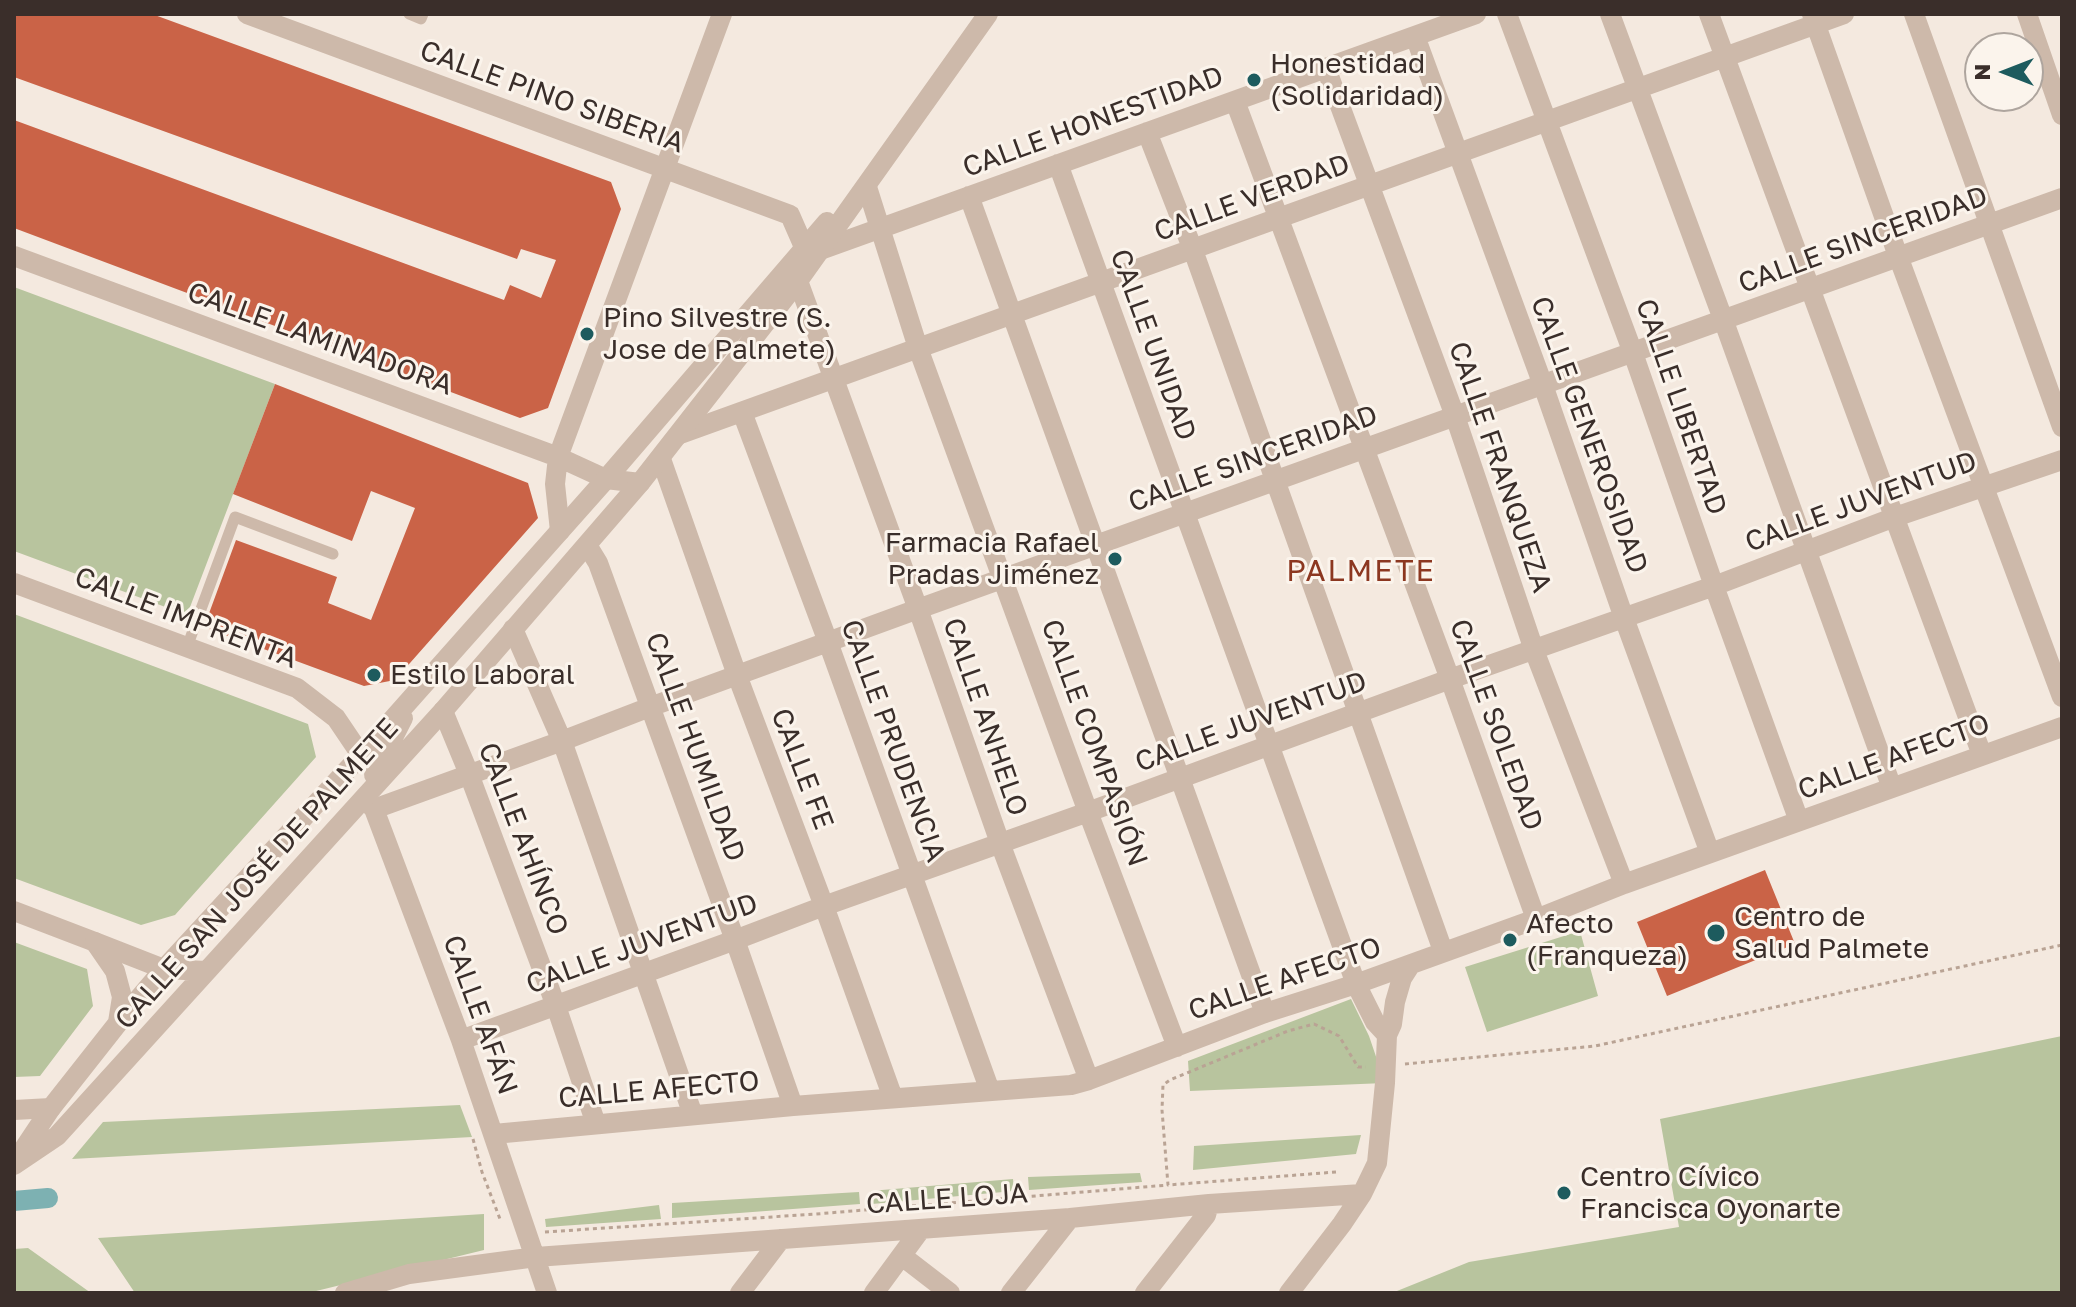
<!DOCTYPE html>
<html>
<head>
<meta charset="utf-8">
<style>
  body { margin:0 }
  #map { position:relative; width:2076px; height:1307px; overflow:hidden; background:#f4e9df; font-family:"Golos Text",sans-serif }
  canvas { display:block }
  .frame { position:absolute; inset:0; border:16px solid #3a2e2a; pointer-events:none }
  .north { position:absolute; left:1964px; top:32px; width:80px; height:80px; box-sizing:border-box; background:#fbf4ec; border:2px solid #aea59e; border-radius:50%; rotate:270deg; font-size:22px; font-weight:700; line-height:32px; text-align:center; color:#3a2e2a }
  .north::after { content:''; display:block; margin:auto; width:28px; height:36px; background:#1d5b5e; clip-path:polygon(50% 0,100% 100%,50% 72%,0 100%) }
</style>
</head>
<body>
<div id="map">
<canvas width="2076" height="1307"></canvas>
<div class="frame"></div>
<div class="north">N</div>
</div>
<script>
const ctx = document.querySelector('canvas').getContext('2d');
ctx.lineJoin = 'round';
function fill(path, color) { ctx.fillStyle = color; ctx.fill(path, 'evenodd'); }
const toPath = rows => new Path2D(rows.map(r => 'M' + r).join(''));
function strokePath(path, color, width, dash) { ctx.strokeStyle = color; ctx.lineWidth = width; ctx.lineCap = dash ? 'butt' : 'round'; ctx.setLineDash(dash || []); ctx.stroke(path); }
function drawText(font, color, halo, rows, align = 'center') {
  ctx.font = font + ' "Golos Text",sans-serif'; ctx.lineWidth = 6; ctx.setLineDash([]); ctx.textBaseline = 'middle'; ctx.strokeStyle = halo; ctx.fillStyle = color; for (const [text, x, y, turn = 0] of rows) {
    ctx.save(); ctx.translate(x, y); ctx.rotate((+turn || 0) * Math.PI / 180); ctx.textAlign = isNaN(turn) ? turn : align; if (halo) ctx.strokeText(text, 0, 0); ctx.fillText(text, 0, 0); ctx.restore();
  }
}
fill(toPath([
  [14,287,275,384,187,615,14,551],
  [14,614,308,724,316,757,175,915,141,925,14,878],
  [1580,931,1598,996,1487,1032,1465,967],
  [14,942,87,969,93,1006,40,1076,14,1077],
  [1351,999,1369,1036,1385,1083,1190,1091,1188,1061],
  [2062,1036,2062,1293,1392,1293,1469,1262,1679,1227,1660,1119],
  [460,1105,472,1137,72,1159,103,1122],
  [1361,1135,1356,1154,1193,1170,1194,1146],
  [1140,1173,1142,1182,1029,1190,1028,1177],
  [1013,1179,1014,1191,872,1204,870,1191],
  [859,1192,860,1204,672,1218,672,1203],
  [659,1205,661,1219,546,1227,545,1219],
  [484,1214,484,1250,308,1293,135,1293,98,1238],
  [28,1248,91,1293,14,1293,14,1249]
]), '#b8c49e');
strokePath(toPath([
  [14,1201,48,1198]
]), '#7db1b2', 20);
fill(toPath([
  [14,14,152,14,611,182,621,209,548,408,520,418,14,228,14,120,504,300,510,285,541,298,556,260,521,249,517,259,14,77],
  [275,384,528,483,538,518,395,680,364,686,204,627,236,540,337,577,328,603,371,620,415,508,371,491,352,541,233,494],
  [1765,870,1795,944,1667,996,1637,922]
]), '#ca6347');
strokePath(toPath([
  [1405,1064,1595,1046,2062,945],
  [473,1139,482,1172,500,1219],
  [1336,1172,1168,1185,1162,1110,1163,1085,1170,1080,1288,1031,1314,1024,1339,1036,1358,1067,1366,1067],
  [545,1232,816,1214,1168,1185]
]), '#b9a394', 3, [4, 4]);
strokePath(toPath([
  [409,14,421,19,423,14],
  [187,647,235,517,333,554]
]), '#cdb9aa', 11);
strokePath(toPath([
  [247,14,790,215,804,247,820,250,1476,14],
  [1507,14,1633,353,1714,586,1799,821],
  [1610,14,1723,319,1892,788],
  [1709,14,1982,755],
  [1812,14,1898,256,2062,697],
  [1914,14,2062,427],
  [2027,14,2062,115],
  [1415,36,1543,385,1624,618,1710,853],
  [1326,68,1455,416,1534,650,1624,884],
  [1235,101,1450,679,1536,919],
  [1147,132,1193,250,1443,951],
  [1058,164,1356,984,1375,1022,1387,1035],
  [867,187,918,348,1088,812,1177,1047],
  [969,196,1265,1013],
  [14,256,558,457,606,479,640,483],
  [798,281,918,609,1000,843,1089,1080],
  [742,412,828,642,990,1091],
  [680,434,1844,14],
  [661,459,737,675,824,906,893,1098],
  [560,531,555,484,558,457,722,14],
  [587,545,598,563,735,940,793,1106],
  [14,583,297,688,336,718,361,755],
  [513,629,562,741,693,1115],
  [443,711,469,774,556,1006,596,1124],
  [366,800,374,809,461,1040,547,1293],
  [374,809,562,741,650,707,918,609,2062,198],
  [14,911,95,942],
  [461,1040,735,940,824,906,1088,812,1450,679,1714,586,1895,517,2062,460],
  [14,1110,51,1108],
  [494,1134,793,1106,1071,1085,1089,1080,1265,1013,1356,984,1536,919,1624,884,2062,727],
  [902,1256,950,1293],
  [345,1293,409,1274,536,1257,1070,1218,1209,1204,1362,1194],
  [740,1293,781,1239],
  [874,1293,921,1229],
  [1011,1293,1070,1218],
  [1145,1293,1206,1215,1209,1204],
  [1289,1293,1342,1224,1362,1194,1377,1163,1385,1083,1387,1035,1392,1024,1395,1002,1402,978,1411,964]
]), '#cdb9aa', 20);
strokePath(toPath([
  [374,775,403,718],
  [95,942,164,969,206,971],
  [95,942,115,971,122,997,118,1022],
  [19,1156,51,1108,118,1023,164,969,361,755,606,479,827,222],
  [14,1165,57,1136,443,711,640,483,798,281,988,14]
]), '#cdb9aa', 20);
for (const [x, y, r, color] of [
  [1254,80,8,"#1d5b5e"],
  [587,334,8,"#1d5b5e"],
  [1115,559,8,"#1d5b5e"],
  [374,675,8,"#1d5b5e"],
  [1716,933,10,"#1d5b5e"],
  [1510,940,8,"#1d5b5e"],
  [1564,1193,8,"#1d5b5e"]
]) { const dot = new Path2D(); dot.arc(x, y, r, 0, 2 * Math.PI); ctx.fillStyle = color; ctx.fill(dot); strokePath(dot, '#fbf4ec', 3); }
drawText('28px', '#3a2e2a', '#fbf4ec', [
  ["Honestidad",1270,64],
  ["(Solidaridad)",1270,96],
  ["Pino Silvestre (S.",603,318],
  ["Jose de Palmete)",603,350],
  ["Farmacia Rafael",1099,543,"right"],
  ["Pradas Jiménez",1099,575,"right"],
  ["Estilo Laboral",390,675],
  ["Centro de",1734,917],
  ["Salud Palmete",1734,949],
  ["Afecto",1526,924],
  ["(Franqueza)",1526,956],
  ["Centro Cívico",1580,1177],
  ["Francisca Oyonarte",1580,1209]
], 'left');
drawText('28px', '#3a2e2a', '#fbf4ec', [
  ["CALLE PINO SIBERIA",552,97,20],
  ["CALLE HONESTIDAD",1093,122,-20],
  ["CALLE VERDAD",1252,198,-20],
  ["CALLE SINCERIDAD",1863,240,-20],
  ["CALLE LAMINADORA",320,339,20],
  ["CALLE UNIDAD",1153,345,70],
  ["CALLE LIBERTAD",1681,407,71],
  ["CALLE GENEROSIDAD",1589,435,70],
  ["CALLE SINCERIDAD",1253,459,-20],
  ["CALLE FRANQUEZA",1500,467,71],
  ["CALLE JUVENTUD",1861,502,-20],
  ["CALLE IMPRENTA",186,618,21],
  ["CALLE ANHELO",985,717,71],
  ["CALLE JUVENTUD",1251,722,-20],
  ["CALLE SOLEDAD",1496,725,70],
  ["CALLE PRUDENCIA",893,741,70],
  ["CALLE COMPASIÓN",1094,743,70],
  ["CALLE HUMILDAD",695,747,70],
  ["CALLE AFECTO",1894,757,-20],
  ["CALLE FE",802,769,69],
  ["CALLE AHÍNCO",523,839,69],
  ["CALLE SAN JOSÉ DE PALMETE",257,874,-48],
  ["CALLE JUVENTUD",642,944,-20],
  ["CALLE AFECTO",1285,979,-19],
  ["CALLE AFÁN",480,1015,70],
  ["CALLE AFECTO",659,1090,-5],
  ["CALLE LOJA",947,1199,-4]
]);
ctx.letterSpacing = '2px';
drawText('30px', '#8c3720', '#fbf4ec', [
  ["PALMETE",1361,571]
]);
ctx.letterSpacing = '0px';
</script>
</body>
</html>
